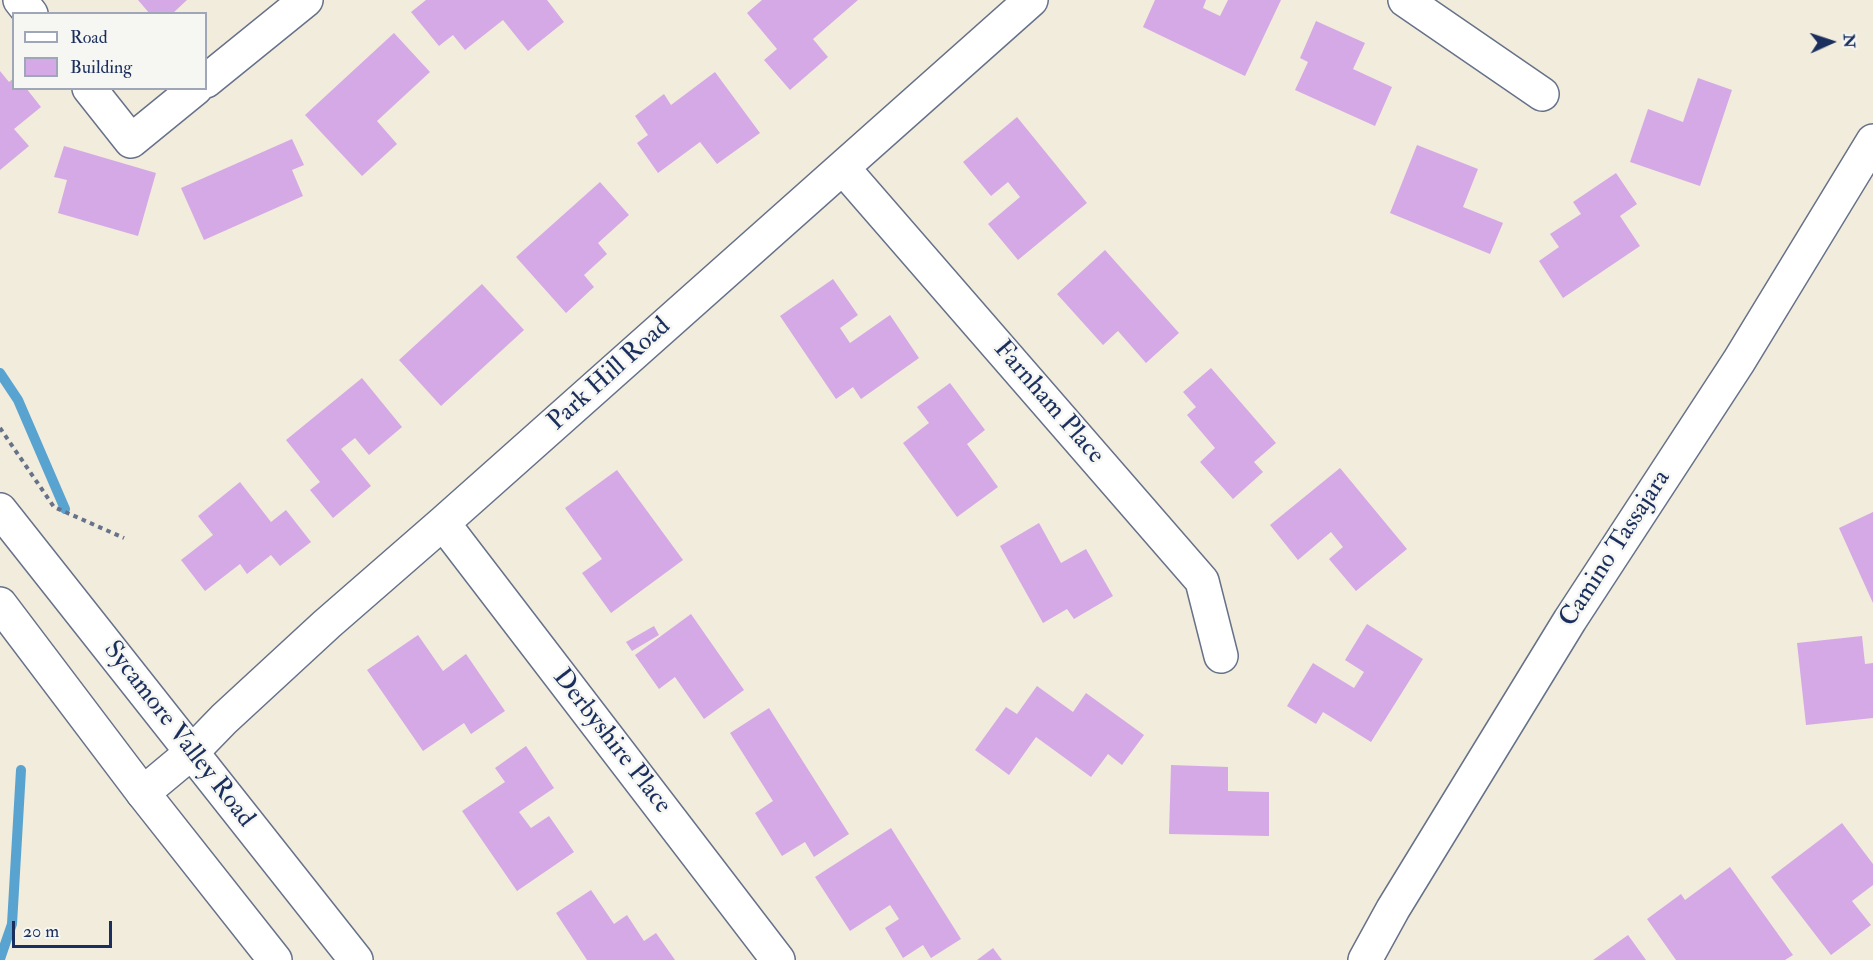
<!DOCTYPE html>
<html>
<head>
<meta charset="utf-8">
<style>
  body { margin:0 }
  #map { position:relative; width:1873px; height:960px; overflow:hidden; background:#f1ecdb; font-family:"IM FELL Double Pica",serif }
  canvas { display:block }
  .legend { position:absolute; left:12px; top:12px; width:195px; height:78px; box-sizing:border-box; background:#f6f6f2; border:2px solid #9ea6b7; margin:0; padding:8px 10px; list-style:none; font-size:18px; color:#1b2f5e }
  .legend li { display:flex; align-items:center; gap:12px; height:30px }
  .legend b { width:30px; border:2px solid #9ea6b7 }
  .north { position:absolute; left:1801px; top:12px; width:60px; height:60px; -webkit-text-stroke:4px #f6f6f2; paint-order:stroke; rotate:87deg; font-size:16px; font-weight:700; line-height:24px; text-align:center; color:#1b2f5e }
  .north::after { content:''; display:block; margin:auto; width:21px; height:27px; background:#1b2f5e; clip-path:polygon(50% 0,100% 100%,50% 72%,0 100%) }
  .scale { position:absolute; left:12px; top:921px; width:100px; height:27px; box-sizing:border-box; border:3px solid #1b2f5e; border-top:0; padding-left:8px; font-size:18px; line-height:21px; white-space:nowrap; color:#1b2f5e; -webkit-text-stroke:4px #f6f6f2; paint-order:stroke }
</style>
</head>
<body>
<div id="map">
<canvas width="1873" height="960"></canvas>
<ul class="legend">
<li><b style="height:8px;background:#fff"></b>Road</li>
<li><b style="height:16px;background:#d5a9e6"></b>Building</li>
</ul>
<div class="north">N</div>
<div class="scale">20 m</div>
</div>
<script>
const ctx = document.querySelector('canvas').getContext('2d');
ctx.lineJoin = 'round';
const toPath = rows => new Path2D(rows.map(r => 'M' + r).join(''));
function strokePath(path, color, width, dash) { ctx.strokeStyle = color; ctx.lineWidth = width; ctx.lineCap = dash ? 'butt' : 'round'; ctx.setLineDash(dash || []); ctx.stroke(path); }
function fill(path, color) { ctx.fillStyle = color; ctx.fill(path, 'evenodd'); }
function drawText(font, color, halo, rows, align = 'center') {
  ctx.font = font + ' "IM FELL Double Pica",serif'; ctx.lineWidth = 5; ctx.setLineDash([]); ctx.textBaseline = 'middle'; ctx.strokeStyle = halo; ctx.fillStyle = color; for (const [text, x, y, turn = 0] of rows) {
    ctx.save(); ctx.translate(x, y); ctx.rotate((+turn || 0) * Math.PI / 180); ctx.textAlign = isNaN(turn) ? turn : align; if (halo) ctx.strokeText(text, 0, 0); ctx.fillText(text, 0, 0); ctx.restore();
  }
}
strokePath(toPath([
  [0,373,18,400,65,509],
  [0,959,12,924,21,770]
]), '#59a3d1', 10);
fill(toPath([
  [138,0,187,0,172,14,150,14],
  [426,0,547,0,564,22,528,51,503,20,465,50,453,35,439,46,411,12],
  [762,0,858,0,813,39,828,57,790,90,764,60,777,49,747,13],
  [1155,0,1206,0,1203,8,1220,16,1228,0,1281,0,1245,76,1143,27],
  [1316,21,1365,43,1353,69,1392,87,1375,126,1295,90,1308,62,1300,58],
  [394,33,430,72,377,121,397,144,362,176,305,115],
  [0,71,9,82,14,78,14,88,26,88,41,107,14,129,29,146,0,170],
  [715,72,760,133,717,164,700,142,658,173,637,143,648,135,635,116,664,94,671,105],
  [1698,78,1732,90,1700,186,1630,162,1648,109,1683,122],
  [1017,117,1087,203,1018,260,988,224,1020,197,1008,182,991,196,963,162],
  [292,139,304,165,292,170,303,196,204,240,181,188],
  [1417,145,1478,169,1463,207,1503,223,1490,254,1390,213],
  [64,146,156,173,138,236,58,213,67,180,54,177],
  [1616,173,1637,204,1620,216,1640,246,1563,298,1539,261,1559,247,1550,234,1581,214,1573,202],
  [600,182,629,215,598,243,607,254,584,275,594,287,566,313,516,257],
  [1105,250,1179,333,1146,363,1118,331,1103,345,1057,294],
  [833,279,858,315,840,328,850,343,890,315,919,358,861,399,853,387,836,399,780,316],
  [482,284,524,330,441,406,399,360],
  [1211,368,1276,443,1254,462,1263,472,1233,499,1200,462,1215,448,1187,415,1196,407,1183,392],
  [362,378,402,427,369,455,355,438,341,449,371,486,333,518,310,490,320,482,286,440],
  [950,383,985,430,967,444,998,487,957,517,903,443,929,423,917,407],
  [1340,468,1407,549,1356,591,1329,559,1343,547,1331,532,1298,560,1270,525],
  [617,470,683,560,611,613,582,573,602,559,565,508],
  [240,482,271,522,286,510,311,542,280,566,271,555,247,574,240,564,205,591,181,560,213,535,198,516],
  [1873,512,1873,603,1839,528],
  [1039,523,1061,563,1086,549,1113,596,1074,619,1067,609,1043,623,1000,546],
  [691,614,744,690,704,719,675,677,659,689,635,655],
  [1367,624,1423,659,1371,742,1323,712,1316,724,1287,706,1313,663,1354,688,1364,672,1345,660],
  [654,626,659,635,632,651,626,642],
  [418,635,443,671,466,654,505,711,471,734,464,723,423,751,367,670],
  [1862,636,1865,664,1873,663,1873,718,1806,725,1797,643],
  [1037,686,1073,712,1086,693,1144,735,1122,765,1108,754,1091,777,1036,737,1009,775,975,750,1006,707,1017,714],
  [769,708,849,834,814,857,805,842,782,856,755,813,773,801,730,733],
  [526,746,554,788,519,812,531,828,549,816,574,852,517,891,462,811,505,782,495,768],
  [1171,765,1228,767,1228,791,1269,792,1269,836,1169,834],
  [1842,823,1873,864,1873,885,1852,901,1871,925,1831,955,1771,877],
  [891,828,961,939,931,958,923,945,903,958,885,928,899,919,890,905,850,931,815,877],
  [1730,867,1793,955,1785,960,1676,960,1647,919,1681,894,1685,900],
  [591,890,614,924,627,915,644,941,656,933,675,960,587,960,556,913],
  [1628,935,1646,960,1593,960],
  [993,948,1002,960,977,960]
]), '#d5a9e6');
const minor = toPath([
  [20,0,31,14],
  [1405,0,1542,94],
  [206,81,306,0],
  [89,88,131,141,196,88],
  [843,168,1202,581,1221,656],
  [443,523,778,960],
  [143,793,191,753,224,719,327,624,443,523,1031,0]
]);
const tertiary = toPath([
  [1365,960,1393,909,1570,620,1739,361,1873,141]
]);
const secondary = toPath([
  [0,510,356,960],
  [0,604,143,793,275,960]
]);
strokePath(minor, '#66718a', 36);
strokePath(tertiary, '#66718a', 36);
strokePath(secondary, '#66718a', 36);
strokePath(toPath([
  [0,428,54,507,124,538]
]), '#66718a', 4, [4.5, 4.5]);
strokePath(minor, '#fff', 33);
strokePath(tertiary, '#fff', 33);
strokePath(secondary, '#fff', 33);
drawText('26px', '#1b2f5e', '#f6f6f2', [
  ["Park Hill Road",610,375,-42],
  ["Farnham Place",1048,403,49],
  ["Camino Tassajara",1616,549,-57],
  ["Sycamore Valley Road",178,735,52],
  ["Derbyshire Place",611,742,52]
]);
</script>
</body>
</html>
